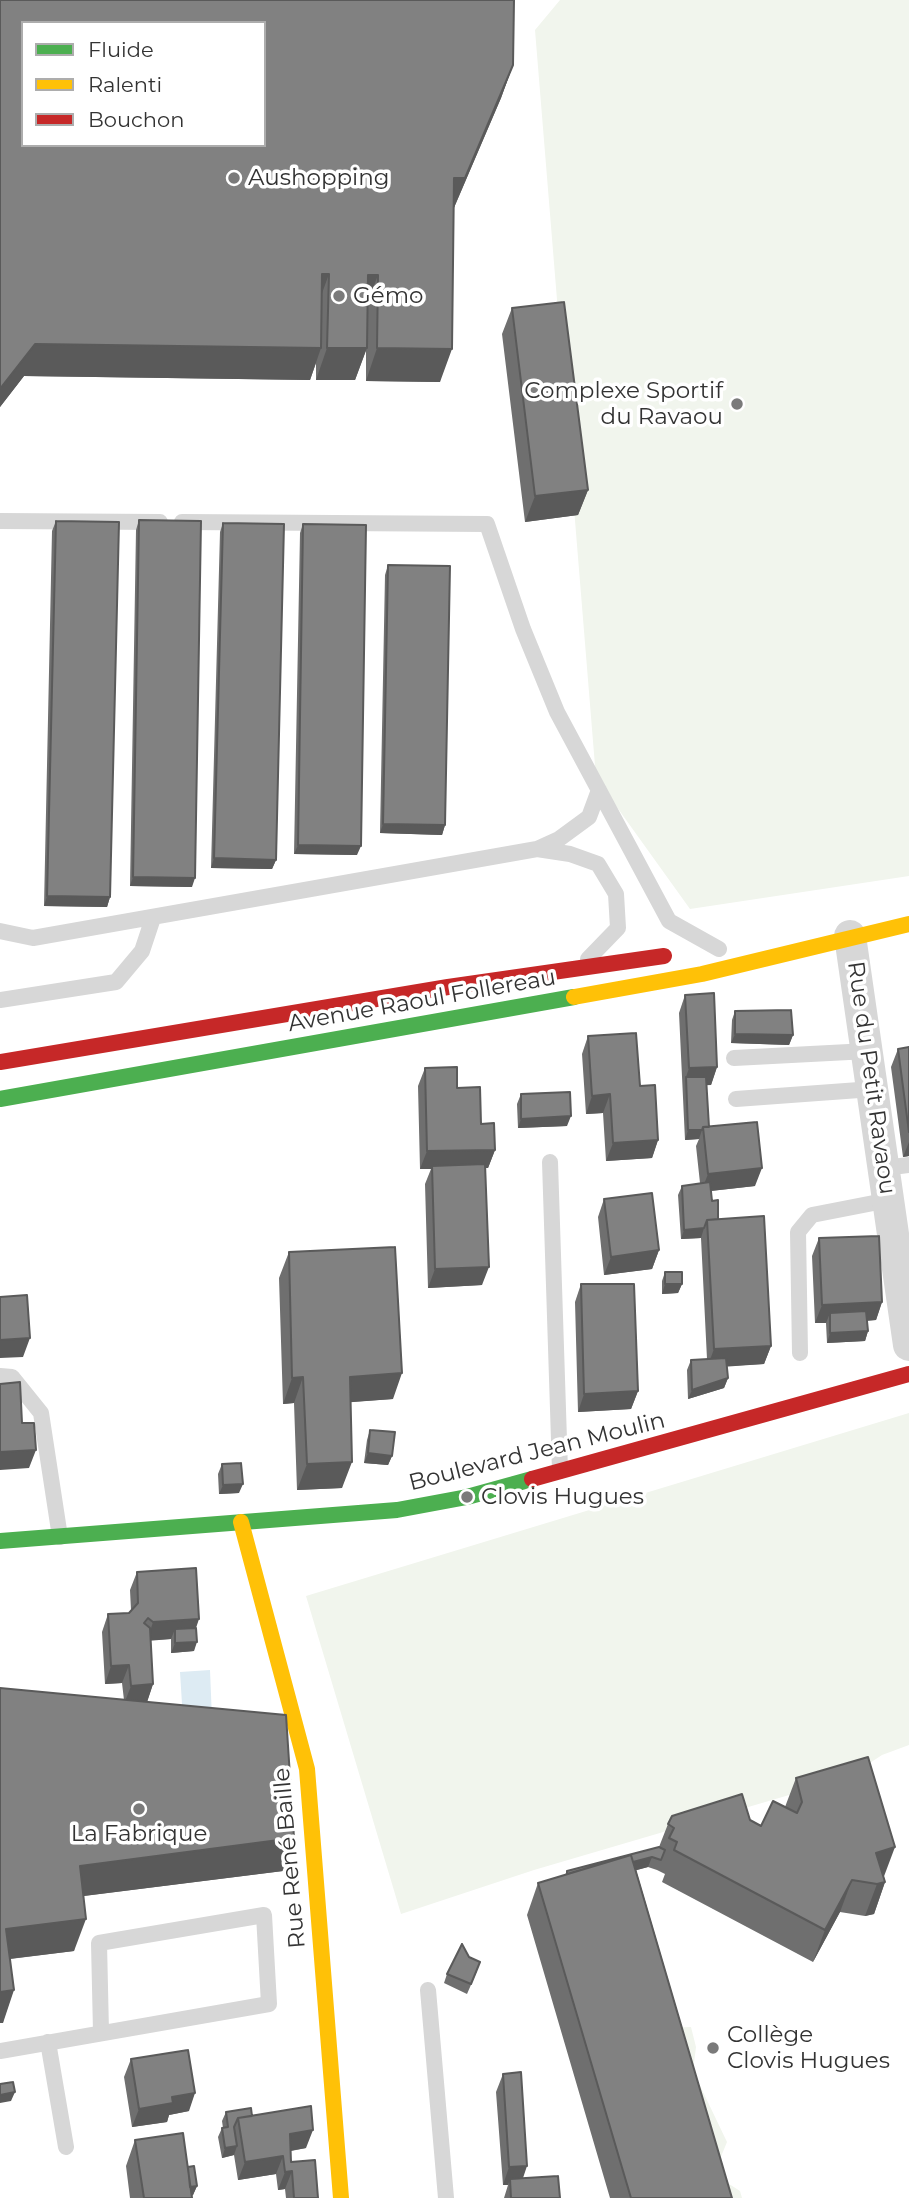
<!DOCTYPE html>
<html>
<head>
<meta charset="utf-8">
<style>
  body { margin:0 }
  #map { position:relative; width:909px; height:2198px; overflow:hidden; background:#fff; font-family:Montserrat,sans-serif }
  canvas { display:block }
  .legend { position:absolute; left:21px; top:21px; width:245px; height:126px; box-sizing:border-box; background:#fff; border:2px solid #adadad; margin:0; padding:9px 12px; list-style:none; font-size:21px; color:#333 }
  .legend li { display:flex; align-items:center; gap:14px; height:35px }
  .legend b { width:35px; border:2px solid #adadad }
</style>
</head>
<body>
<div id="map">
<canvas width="909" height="2198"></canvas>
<ul class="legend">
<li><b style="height:9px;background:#4caf50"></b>Fluide</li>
<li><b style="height:9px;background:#ffc107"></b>Ralenti</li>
<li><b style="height:9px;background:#c62828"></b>Bouchon</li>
</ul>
</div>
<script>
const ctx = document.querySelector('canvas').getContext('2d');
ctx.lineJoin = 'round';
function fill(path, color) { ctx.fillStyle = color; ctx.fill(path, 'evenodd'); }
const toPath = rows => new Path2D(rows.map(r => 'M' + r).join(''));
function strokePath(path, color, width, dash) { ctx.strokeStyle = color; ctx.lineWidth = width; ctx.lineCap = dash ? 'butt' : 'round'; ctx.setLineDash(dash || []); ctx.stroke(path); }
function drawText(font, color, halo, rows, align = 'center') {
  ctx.font = font + ' Montserrat,sans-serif'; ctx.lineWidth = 7; ctx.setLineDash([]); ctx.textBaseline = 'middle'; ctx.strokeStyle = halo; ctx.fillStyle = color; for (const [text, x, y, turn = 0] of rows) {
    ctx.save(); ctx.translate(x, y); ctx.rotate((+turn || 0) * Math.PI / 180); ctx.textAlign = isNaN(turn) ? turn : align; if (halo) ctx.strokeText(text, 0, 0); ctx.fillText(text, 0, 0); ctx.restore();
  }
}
fill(toPath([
  [560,0,909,0,909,876,690,909,596,778,535,30],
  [909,1413,909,1745,882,1755,847,1778,534,1870,401,1914,306,1596],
  [691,2027,696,2047,693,2071,727,2142,720,2159,726,2182,740,2191,742,2198,714,2198,664,2028]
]), '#f1f5ed');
fill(toPath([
  [210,1670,212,1719,183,1720,180,1672]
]), '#ddebf3');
strokePath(toPath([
  [0,521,160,522],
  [182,522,487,524,523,629,557,712,669,921,719,949],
  [537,849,570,854,598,864,616,894,618,928,588,959],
  [0,931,33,938,537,849,559,839,589,817,599,790],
  [0,1000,116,982,142,951,153,918],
  [734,1058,868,1051],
  [736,1099,873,1089],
  [550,1162,560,1471],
  [884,1168,909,1165],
  [800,1353,798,1232,812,1215,889,1200],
  [0,1376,12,1377,41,1413,60,1537],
  [428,1990,446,2198],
  [48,2042,66,2147],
  [0,2051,269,2004,264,1915,99,1943,101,2032]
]), '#d7d7d7', 16);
strokePath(toPath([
  [850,936,909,1345]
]), '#d7d7d7', 32);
strokePath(toPath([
  [0,1099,574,997],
  [0,1541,397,1510,467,1497,532,1479]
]), '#4caf50', 16);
strokePath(toPath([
  [574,997,702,974,909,924],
  [241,1522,307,1769,341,2198]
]), '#ffc107', 16);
strokePath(toPath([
  [0,1062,448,987,664,956],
  [532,1479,909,1374]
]), '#c62828', 16);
fill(toPath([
  [0,0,513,65,501,98,453,210,440,382,366,381,366,350,355,380,316,380,316,363,310,380,24,376,0,407],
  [512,308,588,490,578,515,525,522,502,334],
  [139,520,192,887,130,886,136,530],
  [56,521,110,897,107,907,44,906,52,531],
  [223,523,276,860,272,869,211,868,220,532],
  [303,524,357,855,294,854,300,533],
  [388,565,445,825,442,835,380,833,385,575],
  [685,995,717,1067,711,1085,706,1085,709,1127,755,1186,711,1191,712,1201,718,1219,771,1346,764,1364,727,1366,728,1378,724,1388,688,1399,687,1370,691,1360,707,1359,701,1238,681,1239,678,1195,682,1186,700,1183,696,1146,699,1139,685,1140,679,1013],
  [735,1011,793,1035,789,1045,731,1043,732,1020],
  [588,1036,640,1086,658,1140,652,1158,606,1161,603,1113,586,1114,582,1054],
  [909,1047,909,1156,903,1157,891,1067,898,1049],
  [425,1068,457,1088,481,1124,495,1150,488,1168,485,1168,482,1285,428,1288,425,1184,431,1169,420,1169,418,1086],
  [521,1094,567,1126,518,1128,517,1104],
  [604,1199,659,1250,652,1269,604,1275,598,1217],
  [819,1238,882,1302,876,1320,867,1321,868,1331,865,1341,827,1343,826,1323,815,1323,812,1256],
  [289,1252,393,1399,350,1402,342,1488,297,1490,294,1403,283,1404,279,1278],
  [665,1272,682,1284,678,1293,662,1294,662,1281],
  [581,1284,638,1391,631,1409,578,1412,575,1302],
  [370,1430,392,1456,388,1465,364,1463,367,1440],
  [222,1464,239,1493,219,1494,218,1474],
  [137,1572,196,1628,194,1651,171,1653,171,1639,151,1640,153,1684,147,1702,294,1838,283,1871,83,1896,74,1951,10,1959,3,2023,0,2023,0,1688,124,1700,122,1683,105,1684,102,1632,108,1614,129,1613,131,1610,130,1590],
  [796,1778,884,1877,885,1882,874,1914,865,1916,840,1912,813,1962,662,1882,665,1874,657,1870,648,1867,636,1870,732,2198,610,2198,527,1915,538,1883,565,1875,567,1871,659,1847,668,1824,750,1820,761,1826,785,1807],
  [477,1971,467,1994,444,1983,447,1974],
  [131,2059,189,2111,169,2115,167,2122,132,2127,124,2077],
  [503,2074,523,2178,560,2198,504,2198,508,2185,503,2185,496,2092],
  [226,2112,252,2116,306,2148,291,2151,291,2162,318,2198,286,2198,285,2189,278,2190,276,2174,238,2180,234,2155,222,2158,218,2137,222,2128,223,2128,222,2121],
  [135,2140,188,2167,197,2186,193,2195,192,2196,192,2198,130,2198,126,2166]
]), '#6f6f6f');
fill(toPath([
  [513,65,501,98,453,210,454,178],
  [322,274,329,274,317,307],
  [368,275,378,275,366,307],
  [35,344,321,348,310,380,24,376,0,407,0,389],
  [327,348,367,348,355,380,316,380],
  [377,348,452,349,440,382,366,381],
  [588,490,578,515,525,522,535,496],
  [383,824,445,825,442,835,380,833],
  [298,845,361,846,357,855,294,854],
  [214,858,276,860,272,869,211,868],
  [133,877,195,878,192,887,130,886],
  [47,896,110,897,107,907,44,906],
  [735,1034,793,1035,789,1045,731,1043],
  [717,1067,711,1085,686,1086,686,1077,689,1068],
  [610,1094,603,1113,586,1114,592,1096],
  [571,1116,567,1126,518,1128,521,1119],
  [688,1130,702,1130,699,1139,685,1140],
  [658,1140,652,1158,606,1161,613,1143],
  [909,1142,909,1156,903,1157],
  [495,1150,488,1168,432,1169,432,1166,431,1169,420,1169,427,1151],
  [762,1168,755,1186,701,1192,708,1174],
  [704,1228,701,1238,681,1239,684,1230],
  [659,1250,652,1269,604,1275,611,1257],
  [489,1267,482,1285,428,1288,435,1269],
  [665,1284,682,1284,678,1293,662,1294],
  [882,1302,876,1320,830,1322,830,1313,826,1323,815,1323,822,1305],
  [868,1331,865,1341,827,1343,830,1333],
  [30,1338,23,1357,0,1358,0,1340],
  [771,1346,764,1364,707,1368,714,1349],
  [402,1373,393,1399,340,1403,350,1377],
  [303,1377,294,1403,283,1404,292,1378],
  [728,1378,724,1388,688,1399,692,1390],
  [638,1391,631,1409,578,1412,584,1394],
  [36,1450,29,1468,0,1470,0,1452],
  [368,1453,392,1456,388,1465,364,1463],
  [352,1462,342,1488,297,1490,307,1464],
  [243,1484,239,1493,219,1494,223,1485],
  [199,1619,193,1637,175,1629,171,1639,147,1641,153,1622],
  [197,1642,194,1651,171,1653,175,1643],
  [129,1665,122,1683,105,1684,111,1666],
  [153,1684,147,1702,124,1704,131,1686],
  [294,1838,283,1871,68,1898,80,1866],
  [895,1847,883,1879,876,1853],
  [652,1857,648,1867,576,1887,579,1878],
  [852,1880,840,1912,813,1962,825,1930],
  [885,1882,874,1914,865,1916,877,1884],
  [86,1919,74,1951,0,1960,6,1929],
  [14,1990,3,2023,0,2023,0,1992],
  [15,2092,11,2101,0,2103,0,2095],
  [195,2093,189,2111,169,2115,167,2122,132,2127,139,2109,172,2097],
  [313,2130,306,2148,283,2152,290,2134],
  [237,2146,234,2155,222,2158,225,2148],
  [283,2156,276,2174,238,2180,245,2162],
  [527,2166,521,2184,510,2179,508,2185,503,2185,509,2167],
  [292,2171,285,2189,278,2190,285,2172],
  [197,2186,193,2195,179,2197,182,2188]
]), '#5a5a5a');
const building = toPath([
  [0,0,514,0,513,65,465,178,454,178,452,349,377,348,378,275,368,275,367,348,327,348,329,274,322,274,321,348,35,344,0,389,0,0],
  [23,23,264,23,264,145,23,145,23,23],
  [564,302,588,490,535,496,512,308,564,302],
  [139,520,201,521,195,878,133,877,139,520],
  [56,521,119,522,110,897,47,896,56,521],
  [223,523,284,524,276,860,214,858,223,523],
  [303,524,366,525,361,846,298,845,303,524],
  [388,565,450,566,445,825,383,824,388,565],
  [714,993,717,1067,689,1068,685,995,714,993],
  [791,1010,793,1035,735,1034,735,1011,791,1010],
  [636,1033,640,1086,655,1085,658,1140,613,1143,610,1094,592,1096,588,1036,636,1033],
  [909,1047,909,1132,898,1049,909,1047],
  [457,1067,457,1088,480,1087,481,1124,494,1123,495,1150,427,1151,425,1068,457,1067],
  [686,1077,706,1077,709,1127,703,1127,702,1130,688,1130,686,1077],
  [570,1092,571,1116,521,1119,521,1094,570,1092],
  [757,1122,762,1168,708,1174,703,1127,757,1122],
  [485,1164,489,1267,435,1269,432,1166,485,1164],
  [710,1182,712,1201,718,1200,718,1219,707,1220,704,1228,684,1230,682,1186,710,1182],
  [652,1193,659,1250,611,1257,604,1199,652,1193],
  [764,1216,771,1346,714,1349,707,1220,764,1216],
  [879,1236,882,1302,822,1305,819,1238,879,1236],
  [395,1247,402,1373,350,1377,352,1462,307,1464,303,1377,292,1378,289,1252,395,1247],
  [665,1272,682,1272,682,1284,665,1284,665,1272],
  [581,1284,634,1284,638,1391,584,1394,581,1284],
  [27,1295,30,1338,0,1340,0,1297,27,1295],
  [866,1311,868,1331,830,1333,830,1313,866,1311],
  [726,1358,728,1378,692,1390,691,1360,726,1358],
  [20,1382,22,1423,34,1423,36,1450,0,1452,0,1384,20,1382],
  [370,1430,395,1432,392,1456,368,1453,370,1430],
  [241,1463,243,1484,223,1485,222,1464,241,1463],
  [196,1568,199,1619,153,1622,148,1618,144,1623,150,1628,153,1684,131,1686,129,1665,111,1666,108,1614,129,1613,138,1603,137,1572,196,1568],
  [196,1628,197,1642,175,1643,175,1629,196,1628],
  [0,1688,286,1715,294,1838,80,1866,86,1919,6,1929,14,1990,0,1992,0,1688],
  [868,1757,895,1847,876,1853,885,1882,877,1884,852,1880,825,1930,674,1850,677,1842,669,1838,674,1828,668,1824,672,1816,742,1794,750,1820,761,1826,773,1801,797,1813,802,1802,796,1778,868,1757],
  [659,1847,665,1850,661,1860,652,1857,633,1862,631,1855,567,1874,567,1871,659,1847],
  [631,1855,732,2198,631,2198,538,1883,631,1855],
  [462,1944,469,1957,480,1962,471,1984,447,1974,462,1944],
  [188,2050,195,2093,172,2097,173,2103,139,2109,131,2059,188,2050],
  [521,2072,527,2166,509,2167,503,2074,521,2072],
  [13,2082,15,2092,0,2095,0,2084,13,2082],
  [311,2106,313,2130,290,2134,291,2162,315,2160,318,2198,294,2198,292,2171,285,2172,283,2156,245,2162,238,2118,311,2106],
  [251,2108,252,2116,238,2118,234,2127,237,2146,225,2148,222,2128,228,2127,226,2112,251,2108],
  [183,2133,192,2198,144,2198,135,2140,183,2133],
  [194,2166,197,2186,190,2187,188,2167,194,2166],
  [558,2176,560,2198,511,2198,510,2179,558,2176]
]);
fill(building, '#818181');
strokePath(building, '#5a5a5a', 2);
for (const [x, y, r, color] of [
  [234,178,7,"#7a7a7a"],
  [339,296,7,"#7a7a7a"],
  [737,404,7,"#7a7a7a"],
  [467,1497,7,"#7a7a7a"],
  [139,1809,7,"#7a7a7a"],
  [713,2048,7,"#7a7a7a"]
]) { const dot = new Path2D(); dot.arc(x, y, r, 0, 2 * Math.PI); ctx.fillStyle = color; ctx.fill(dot); strokePath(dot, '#fff', 2.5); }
drawText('23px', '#333', '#fff', [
  ["Aushopping",248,178],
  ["Gémo",353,296],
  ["Complexe Sportif",723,391,"right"],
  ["du Ravaou",723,417,"right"],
  ["Clovis Hugues",481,1497],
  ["La Fabrique",139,1834,"center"],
  ["Collège",727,2035],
  ["Clovis Hugues",727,2061]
], 'left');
drawText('23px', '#333', '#fff', [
  ["Avenue Raoul Follereau",422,1001,-10],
  ["Rue du Petit Ravaou",871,1078,82],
  ["Boulevard Jean Moulin",537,1452,-14],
  ["Rue René Baille",290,1858,-95]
]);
</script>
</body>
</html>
